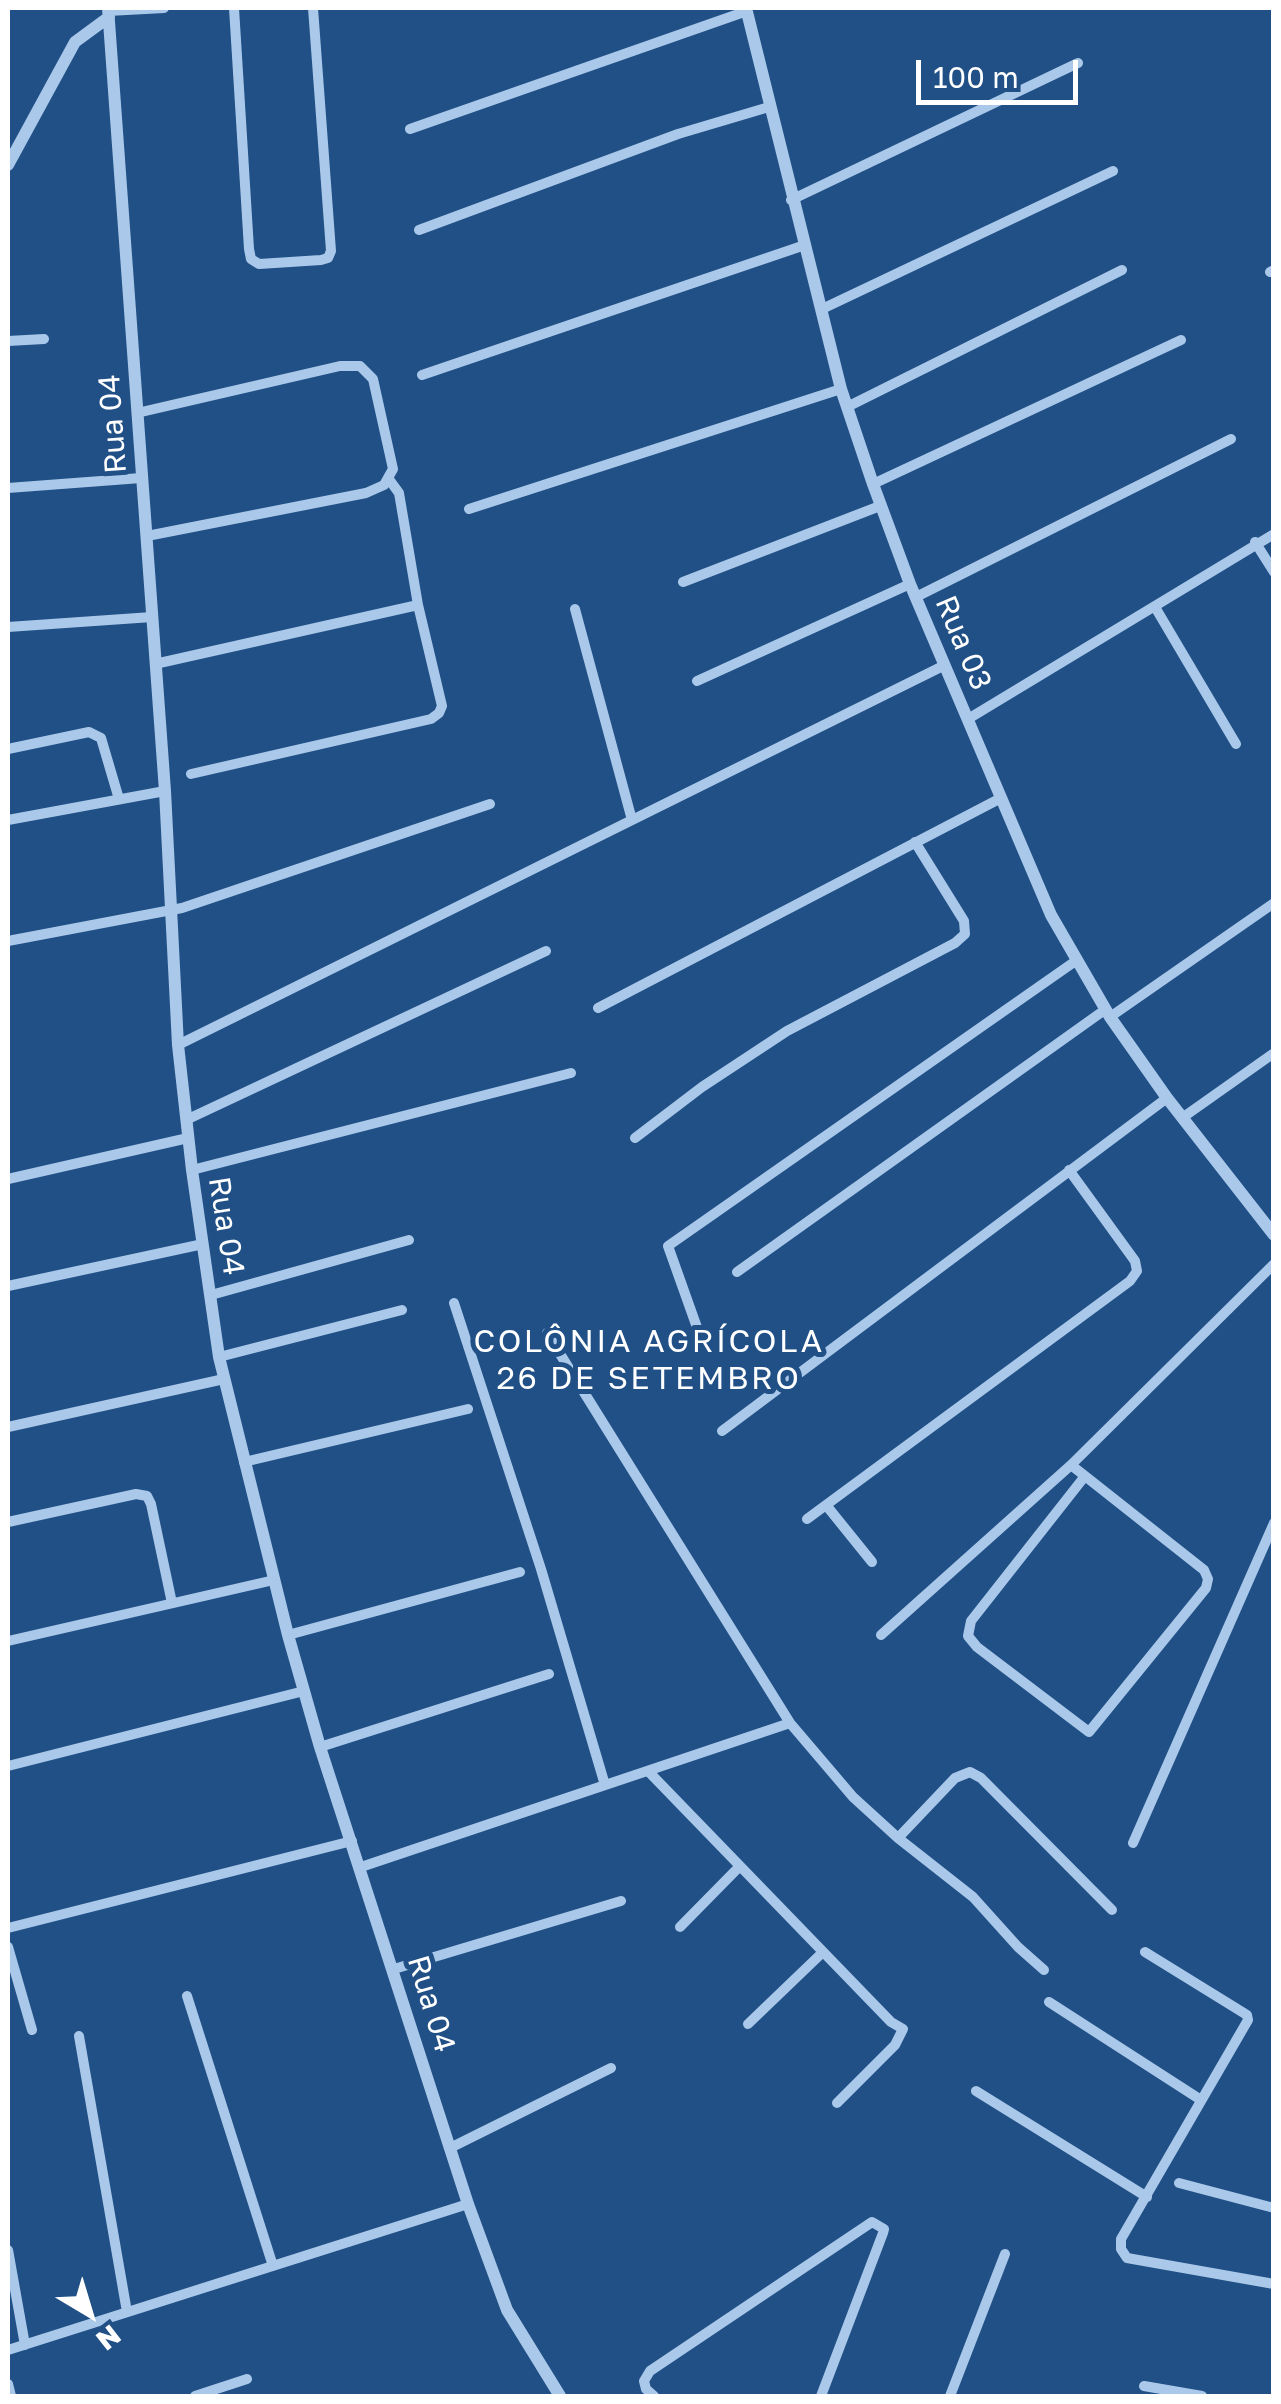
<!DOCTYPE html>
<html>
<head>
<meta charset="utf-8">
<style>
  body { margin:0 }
  #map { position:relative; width:1281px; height:2404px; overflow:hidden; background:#215086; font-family:"Golos Text",sans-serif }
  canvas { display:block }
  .frame { position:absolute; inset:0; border:10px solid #fff; pointer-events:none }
  .north { position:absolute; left:40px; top:2264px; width:100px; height:100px; -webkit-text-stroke:8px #215086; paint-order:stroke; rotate:142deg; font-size:28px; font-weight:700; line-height:40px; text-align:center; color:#fff }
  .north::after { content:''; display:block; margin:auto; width:35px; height:45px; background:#fff; clip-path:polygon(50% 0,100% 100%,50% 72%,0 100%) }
  .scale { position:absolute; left:916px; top:60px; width:162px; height:45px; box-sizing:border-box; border:5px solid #fff; border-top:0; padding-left:12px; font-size:30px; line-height:35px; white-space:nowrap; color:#fff; -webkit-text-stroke:8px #215086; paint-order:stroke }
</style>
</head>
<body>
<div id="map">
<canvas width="1281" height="2404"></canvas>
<div class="frame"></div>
<div class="north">N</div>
<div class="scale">100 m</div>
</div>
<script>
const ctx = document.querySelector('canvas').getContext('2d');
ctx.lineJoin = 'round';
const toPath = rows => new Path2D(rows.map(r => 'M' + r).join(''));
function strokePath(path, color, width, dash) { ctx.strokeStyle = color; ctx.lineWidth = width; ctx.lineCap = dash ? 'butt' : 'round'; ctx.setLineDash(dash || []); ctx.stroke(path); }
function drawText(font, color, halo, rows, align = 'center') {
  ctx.font = font + ' "Golos Text",sans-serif'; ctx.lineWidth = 10; ctx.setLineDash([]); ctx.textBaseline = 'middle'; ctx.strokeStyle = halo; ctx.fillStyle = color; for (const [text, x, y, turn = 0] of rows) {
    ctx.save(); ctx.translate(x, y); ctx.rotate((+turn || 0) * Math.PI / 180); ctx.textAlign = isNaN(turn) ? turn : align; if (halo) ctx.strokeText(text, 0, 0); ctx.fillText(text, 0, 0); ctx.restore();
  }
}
strokePath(toPath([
  [234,8,249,249,251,259,259,264,321,260,328,258,331,251,313,8],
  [108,11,164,8],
  [410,129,747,11],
  [791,200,1078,63],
  [419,230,678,134,769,107],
  [1270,272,1274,270],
  [822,309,1113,171],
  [8,341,44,339],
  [422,375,805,245],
  [847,407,1122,270],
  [137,413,340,366,360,366,373,379,393,469,384,485,366,493,147,536],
  [873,484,1181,340],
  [8,488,141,478],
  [469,509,841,389],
  [1255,542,1274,572],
  [683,582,880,506],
  [916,597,1231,439],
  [1155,607,1236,744],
  [575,609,632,820],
  [8,627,152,617],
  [155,664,418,605,399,493,388,478],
  [697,681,910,584],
  [968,719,1274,534],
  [8,749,89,732,101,738,119,799],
  [191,774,431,719,439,713,442,706,418,605],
  [8,820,165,791],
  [8,941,182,908,490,804],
  [598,1008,1001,798],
  [1110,1017,1274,903],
  [178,1045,945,665],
  [1182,1118,1274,1053],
  [186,1120,546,951],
  [635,1138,702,1087,787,1031,955,943,965,934,964,921,915,842],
  [192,1170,571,1073],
  [8,1179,188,1138],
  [737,1272,1106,1009],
  [8,1286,203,1244],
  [211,1295,409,1240],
  [454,1303,541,1569,605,1785],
  [547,1333,790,1723,853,1797,898,1838,973,1897,1018,1947,1044,1970],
  [699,1333,668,1246,1077,960],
  [219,1357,402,1310],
  [8,1427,224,1379],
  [722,1431,1167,1098],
  [244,1462,468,1409],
  [1071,1465,1085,1476,1204,1570,1208,1579,1206,1588,1089,1732,977,1647,968,1636,971,1621,1085,1476],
  [826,1505,872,1562],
  [807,1519,1130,1281,1137,1271,1135,1261,1069,1170],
  [8,1522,136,1494,147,1496,151,1504,172,1603],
  [288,1635,520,1572],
  [881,1635,1071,1465,1274,1264],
  [8,1641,274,1580],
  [320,1747,549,1674],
  [8,1766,304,1691],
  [648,1771,891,2022,903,2029,895,2045,837,2103],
  [898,1838,955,1778,970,1772,981,1778,1112,1910],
  [1133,1843,1274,1523],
  [361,1867,790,1723],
  [680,1927,740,1866],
  [8,1928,352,1841],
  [8,1947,32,2030],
  [1145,1952,1247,2015,1248,2020,1121,2239,1121,2249,1127,2258,1274,2284],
  [394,1969,621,1901],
  [187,1996,273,2266],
  [1049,2002,1201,2100],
  [748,2024,823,1952],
  [79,2036,127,2312],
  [976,2091,1147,2197],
  [450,2148,611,2068],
  [1179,2183,1274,2208],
  [8,2250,25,2345],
  [8,2350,468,2204],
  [8,2384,11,2396],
  [1144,2386,1202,2396],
  [195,2396,247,2379],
  [654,2396,646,2389,644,2381,650,2371,872,2222,884,2229,883,2233,821,2396],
  [950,2396,1005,2254]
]), '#aac9ea', 10);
strokePath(toPath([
  [108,8,165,791,178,1045,192,1170,219,1357,288,1635,320,1747,468,2204,507,2310,560,2396],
  [746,8,841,389,873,484,910,584,1051,915,1110,1017,1167,1098,1274,1235],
  [8,165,75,42,109,17]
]), '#aac9ea', 12);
drawText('30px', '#fff', '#215086', [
  ["Rua 04",113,424,-94],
  ["Rua 03",963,643,67],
  ["Rua 04",226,1226,81],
  ["Rua 04",431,2004,73]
]);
ctx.letterSpacing = '2.5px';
drawText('32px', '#fff', '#215086', [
  ["COLÔNIA AGRÍCOLA",649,1342],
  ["26 DE SETEMBRO",649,1379]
]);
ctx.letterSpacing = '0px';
</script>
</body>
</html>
